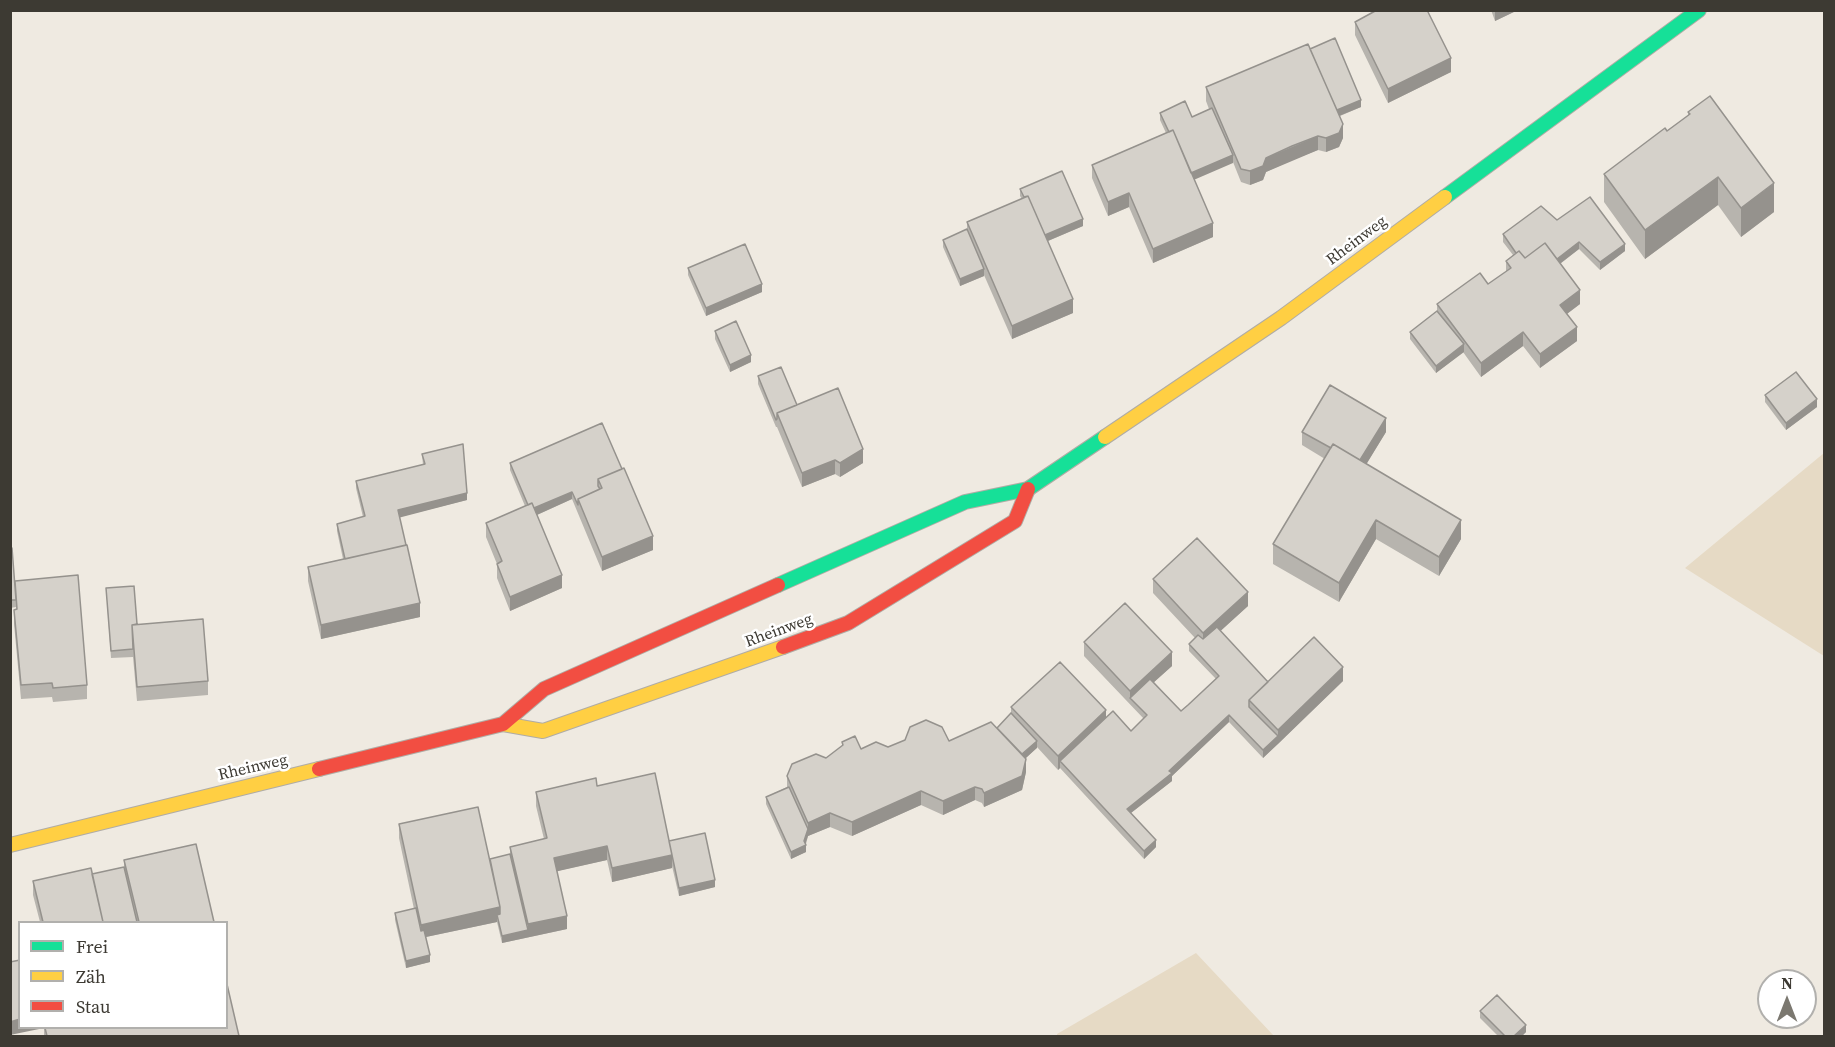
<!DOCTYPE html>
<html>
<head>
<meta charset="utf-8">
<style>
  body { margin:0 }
  #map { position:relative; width:1835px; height:1047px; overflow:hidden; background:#efeae1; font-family:"Source Serif 4",serif }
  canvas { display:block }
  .frame { position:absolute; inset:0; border:12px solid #3d3a33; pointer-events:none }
  .legend { position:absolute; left:18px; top:921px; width:210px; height:108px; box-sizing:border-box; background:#fff; border:2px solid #b1b0ad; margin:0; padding:8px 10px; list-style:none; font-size:18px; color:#3d3a33 }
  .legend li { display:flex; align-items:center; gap:12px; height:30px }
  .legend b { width:30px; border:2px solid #b1b0ad }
  .north { position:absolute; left:1757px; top:969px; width:60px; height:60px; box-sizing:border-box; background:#fff; border:2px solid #b1b0ad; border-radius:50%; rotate:0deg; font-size:16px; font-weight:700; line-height:24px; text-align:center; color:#3d3a33 }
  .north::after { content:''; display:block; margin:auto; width:21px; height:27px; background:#7b7870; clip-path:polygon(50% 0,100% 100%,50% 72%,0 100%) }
</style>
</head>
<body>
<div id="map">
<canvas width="1835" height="1047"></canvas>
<div class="frame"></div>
<ul class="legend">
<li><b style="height:8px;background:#16e098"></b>Frei</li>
<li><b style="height:8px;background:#ffcf43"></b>Zäh</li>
<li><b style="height:8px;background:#f24e42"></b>Stau</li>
</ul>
<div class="north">N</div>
</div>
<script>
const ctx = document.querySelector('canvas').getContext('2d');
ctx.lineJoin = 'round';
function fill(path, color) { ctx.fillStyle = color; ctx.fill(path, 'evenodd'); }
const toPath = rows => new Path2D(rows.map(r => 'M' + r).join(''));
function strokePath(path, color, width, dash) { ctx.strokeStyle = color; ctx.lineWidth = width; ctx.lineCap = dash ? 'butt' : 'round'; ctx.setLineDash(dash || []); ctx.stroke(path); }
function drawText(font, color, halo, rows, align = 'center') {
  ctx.font = font + ' "Source Serif 4",serif'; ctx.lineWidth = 5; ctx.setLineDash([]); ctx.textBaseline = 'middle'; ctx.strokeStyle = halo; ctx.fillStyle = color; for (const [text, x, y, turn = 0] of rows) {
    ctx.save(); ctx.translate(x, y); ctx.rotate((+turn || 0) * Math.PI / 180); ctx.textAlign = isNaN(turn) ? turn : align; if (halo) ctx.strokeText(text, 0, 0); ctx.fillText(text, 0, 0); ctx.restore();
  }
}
fill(toPath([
  [1824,453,1824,656,1685,568],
  [1196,953,1274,1036,1057,1035,1057,1034]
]), '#e6dac5');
const fast = toPath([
  [1445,197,1699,10],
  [778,585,965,502,1028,489,1105,437]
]);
const slow = toPath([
  [1105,437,1281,318,1445,197],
  [503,724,543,731,783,647],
  [10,845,319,769]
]);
const jam = toPath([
  [783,647,848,623,1015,521,1028,489],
  [319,769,503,724,544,689,778,585]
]);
strokePath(fast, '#b0aca5', 16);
strokePath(slow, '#b0aca5', 16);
strokePath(jam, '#b0aca5', 16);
strokePath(fast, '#16e098', 14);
strokePath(slow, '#ffcf43', 14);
strokePath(jam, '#f24e42', 14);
fill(toPath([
  [1373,10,1427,10,1451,72,1388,103,1355,35,1355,22,1374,12],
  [1491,10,1518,10,1495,21],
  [1310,49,1361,107,1340,116,1343,138,1339,147,1326,152,1318,150,1292,160,1266,172,1263,180,1250,185,1241,182,1233,162,1194,179,1213,237,1153,263,1129,207,1108,216,1092,178,1092,165,1166,133,1160,120,1160,113,1192,117,1209,109,1206,101,1206,87],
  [1688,112,1774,212,1741,237,1718,205,1645,259,1604,202,1604,174,1688,116],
  [1020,189,1083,226,1048,241,1073,313,1012,339,984,275,984,276,960,286,943,247,943,240,967,230,967,222,1022,199,1020,196],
  [1557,220,1625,251,1600,270,1579,249,1560,264,1580,304,1567,314,1577,341,1540,368,1523,346,1481,377,1463,352,1436,373,1410,339,1410,332,1437,311,1437,304,1488,284,1506,272,1506,261,1513,255,1503,242,1503,234],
  [688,268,762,292,706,316,688,275],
  [715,331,751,362,730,372,715,339],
  [758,376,797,405,863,463,840,477,835,474,802,487,777,427,776,427,758,384],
  [1765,395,1817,407,1786,430,1765,402],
  [602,423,653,550,602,571,572,499,537,515,562,588,510,611,497,578,497,564,486,537,486,523,525,506,510,470,510,463],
  [1302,432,1386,432,1366,464,1461,539,1439,576,1376,539,1339,602,1273,564,1273,544,1325,459,1302,445],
  [422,454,467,500,399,517,420,617,321,639,308,581,308,567,343,559,337,531,337,524,363,517,356,488,356,481,423,465],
  [10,548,15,587,87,685,87,699,53,702,52,697,21,699,14,624,14,610,16,609,16,606,16,607,10,608],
  [1153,579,1248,606,1220,631,1268,682,1343,681,1263,758,1229,722,1172,776,1172,781,1131,813,1156,847,1144,859,1060,768,1058,770,1037,747,1026,758,1026,772,1022,790,984,807,982,803,975,800,943,815,921,805,852,836,830,827,808,836,806,844,806,852,791,859,766,804,766,797,787,787,787,776,826,758,842,746,842,742,861,749,949,741,997,728,1011,713,1011,707,1106,717,1131,731,1144,719,1084,656,1084,642,1172,666,1154,682,1181,711,1216,679,1189,651,1189,644,1195,638,1153,593],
  [106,588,137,624,208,681,208,695,137,701,133,657,111,658],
  [597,786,669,841,715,887,679,896,672,866,672,868,612,882,607,860,557,871,567,929,502,943,497,922,426,937,430,962,406,968,395,920,395,913,414,909,399,838,399,824,490,859,510,854,510,847,544,839,536,806,536,792],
  [124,860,214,922,40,922,33,895,33,881,92,874,124,867],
  [1480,1011,1526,1032,1522,1036,1498,1036,1480,1018],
  [20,1028,226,1028,239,1036,44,1036,44,1028]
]), '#b7b4ae');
fill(toPath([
  [1495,10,1518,10,1495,21],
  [1451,58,1451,72,1388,103,1388,89],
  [1361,100,1361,107,1334,118,1334,111],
  [1343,124,1343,138,1339,147,1326,152,1326,138],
  [1318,136,1318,150,1266,172,1263,180,1250,185,1250,171,1266,158],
  [1233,155,1233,163,1189,182,1189,174],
  [1718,177,1718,205,1645,259,1645,230],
  [1774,183,1774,212,1741,237,1741,208],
  [1129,193,1129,207,1108,216,1108,202],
  [1083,219,1083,226,1043,243,1043,236],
  [1213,223,1213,237,1153,263,1153,249],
  [1579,242,1579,249,1553,269,1553,261],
  [1625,244,1625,251,1600,270,1600,262],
  [984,269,984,276,960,286,960,279],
  [762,284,762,292,706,316,706,308],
  [1580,290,1580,304,1560,319,1560,305],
  [1073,299,1073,313,1012,339,1012,326],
  [1577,327,1577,341,1540,368,1540,354],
  [1523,332,1523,346,1481,377,1481,363],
  [1464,344,1464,352,1436,373,1436,366],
  [751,355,751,362,730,372,730,365],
  [1817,399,1817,407,1786,430,1786,423],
  [1386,418,1386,432,1358,478,1358,464],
  [863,449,863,463,840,477,840,463],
  [835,460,835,474,802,487,802,473],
  [572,492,572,499,530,518,530,510],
  [467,493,467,500,398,518,398,510],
  [1376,520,1376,539,1339,602,1339,583],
  [1461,520,1461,539,1439,576,1439,557],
  [653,536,653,550,602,571,602,557],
  [562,575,562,588,510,611,510,597],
  [1248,592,1248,606,1203,647,1203,633],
  [420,603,420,617,321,639,321,625],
  [1172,652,1172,666,1133,701,1130,698,1130,705,1130,691],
  [1343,667,1343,681,1278,744,1278,730],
  [1106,710,1106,724,1060,761,1060,768,1058,770,1058,756],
  [1229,715,1229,722,1172,776,1172,781,1127,816,1127,809],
  [1278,736,1278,744,1263,758,1263,750],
  [1037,741,1037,748,1018,765,1018,758],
  [1026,759,1026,772,1022,790,984,807,984,793],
  [975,787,975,800,943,815,943,801],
  [921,791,921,805,852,836,852,822],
  [830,813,830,827,808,836,805,845,806,845,806,852,791,859,791,852,804,841,808,829,808,823],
  [1156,840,1156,847,1144,859,1144,851],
  [607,846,607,860,554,872,554,858],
  [672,855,672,868,612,882,612,868],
  [715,880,715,887,679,896,679,888],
  [500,907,500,921,497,915,497,922,421,938,421,925],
  [567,916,567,929,502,943,502,936,528,930,528,924],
  [430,955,430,962,406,968,406,961],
  [20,1019,20,1028,44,1028,10,1035,10,1022],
  [1526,1025,1526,1032,1522,1036,1514,1036]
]), '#95928d');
const building = toPath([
  [1377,10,1427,10,1451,58,1388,89,1355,22,1377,10],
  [1335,38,1361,100,1337,110,1310,49,1335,38],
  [1308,44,1343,124,1339,133,1326,138,1318,136,1292,146,1266,158,1263,166,1250,171,1241,169,1206,87,1308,44],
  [1710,96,1774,183,1741,208,1718,177,1645,230,1604,174,1665,128,1667,131,1690,114,1688,112,1710,96],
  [1185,101,1192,117,1212,108,1233,155,1191,173,1173,130,1169,132,1160,113,1185,101],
  [1173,130,1213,223,1153,249,1129,193,1108,202,1092,165,1173,130],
  [1062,171,1083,219,1045,235,1028,196,1024,197,1020,189,1062,171],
  [1028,196,1073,299,1012,326,967,222,1028,196],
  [1590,197,1625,244,1600,262,1579,242,1557,259,1545,243,1525,258,1519,251,1516,253,1503,234,1541,206,1557,220,1590,197],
  [967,229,984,269,960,279,943,240,967,229],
  [1545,243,1580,290,1560,305,1577,327,1540,354,1523,332,1481,363,1437,304,1480,273,1488,284,1511,268,1506,261,1519,251,1525,258,1545,243],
  [745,244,762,284,706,308,688,268,745,244],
  [1437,311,1464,344,1436,366,1410,332,1437,311],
  [736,321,751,355,730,365,715,331,736,321],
  [781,367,797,405,777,413,777,419,776,420,758,376,781,367],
  [1796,372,1817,399,1786,423,1765,395,1796,372],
  [1330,385,1386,418,1360,460,1333,444,1331,448,1302,432,1330,385],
  [838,388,863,449,840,463,835,460,802,473,777,413,838,388],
  [602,423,622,469,598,479,598,486,600,489,578,499,578,505,572,492,534,508,532,503,528,505,510,463,602,423],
  [463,444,467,493,398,510,406,545,345,559,337,524,365,516,356,481,425,464,422,454,463,444],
  [1333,444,1461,520,1439,557,1376,520,1339,583,1273,544,1333,444],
  [624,468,653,536,602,557,578,499,602,488,598,479,624,468],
  [532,503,562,575,510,597,497,564,502,561,486,523,532,503],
  [1197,538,1248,592,1203,633,1153,579,1197,538],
  [407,545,420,603,321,625,308,567,407,545],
  [10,548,12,548,16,600,10,600,10,548],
  [78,575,87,685,53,688,52,683,21,685,14,610,17,609,15,581,78,575],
  [134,586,137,624,132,625,133,649,111,651,106,588,134,586],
  [1125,603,1172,652,1130,691,1084,642,1125,603],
  [203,619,208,681,137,687,132,625,203,619],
  [1217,627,1268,682,1249,700,1249,707,1278,736,1263,750,1229,715,1169,771,1172,773,1127,809,1156,840,1144,851,1060,761,1113,711,1131,731,1147,715,1130,698,1150,679,1181,711,1188,705,1219,676,1189,644,1198,635,1203,639,1217,627],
  [1314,637,1343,667,1278,730,1249,700,1314,637],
  [1060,662,1106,710,1058,756,1011,707,1060,662],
  [1011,713,1037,741,1022,754,997,728,1011,713],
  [926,720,942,727,949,741,991,722,1026,759,1022,776,984,793,982,789,975,787,943,801,921,791,852,822,830,813,808,823,787,776,792,764,816,754,826,758,843,745,842,742,855,736,861,749,876,742,888,747,905,740,910,727,926,720],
  [655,773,672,855,612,868,607,846,554,858,567,916,528,924,510,847,547,838,536,792,596,778,597,786,655,773],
  [789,787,808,829,804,841,806,845,791,852,766,797,789,787],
  [478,807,500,907,421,925,399,824,478,807],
  [705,833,715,880,679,888,669,841,705,833],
  [196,844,214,922,139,922,124,860,196,844],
  [510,854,528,930,502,936,497,915,500,914,500,907,490,859,510,854],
  [124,867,137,922,103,922,92,874,124,867],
  [91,868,103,922,43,922,33,881,91,868],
  [416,908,421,931,424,930,430,955,406,961,395,913,416,908],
  [20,960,20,1019,10,1022,10,962,20,960],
  [226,980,239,1036,47,1036,45,1028,226,1028,226,980],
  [1497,995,1526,1025,1514,1036,1505,1036,1480,1011,1497,995]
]);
fill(building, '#d5d1ca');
strokePath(building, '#95928d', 1.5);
drawText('16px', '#3d3a33', '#fff', [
  ["Rheinweg",1357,241,-37],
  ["Rheinweg",779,631,-20],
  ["Rheinweg",253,768,-13]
]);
</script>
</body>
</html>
